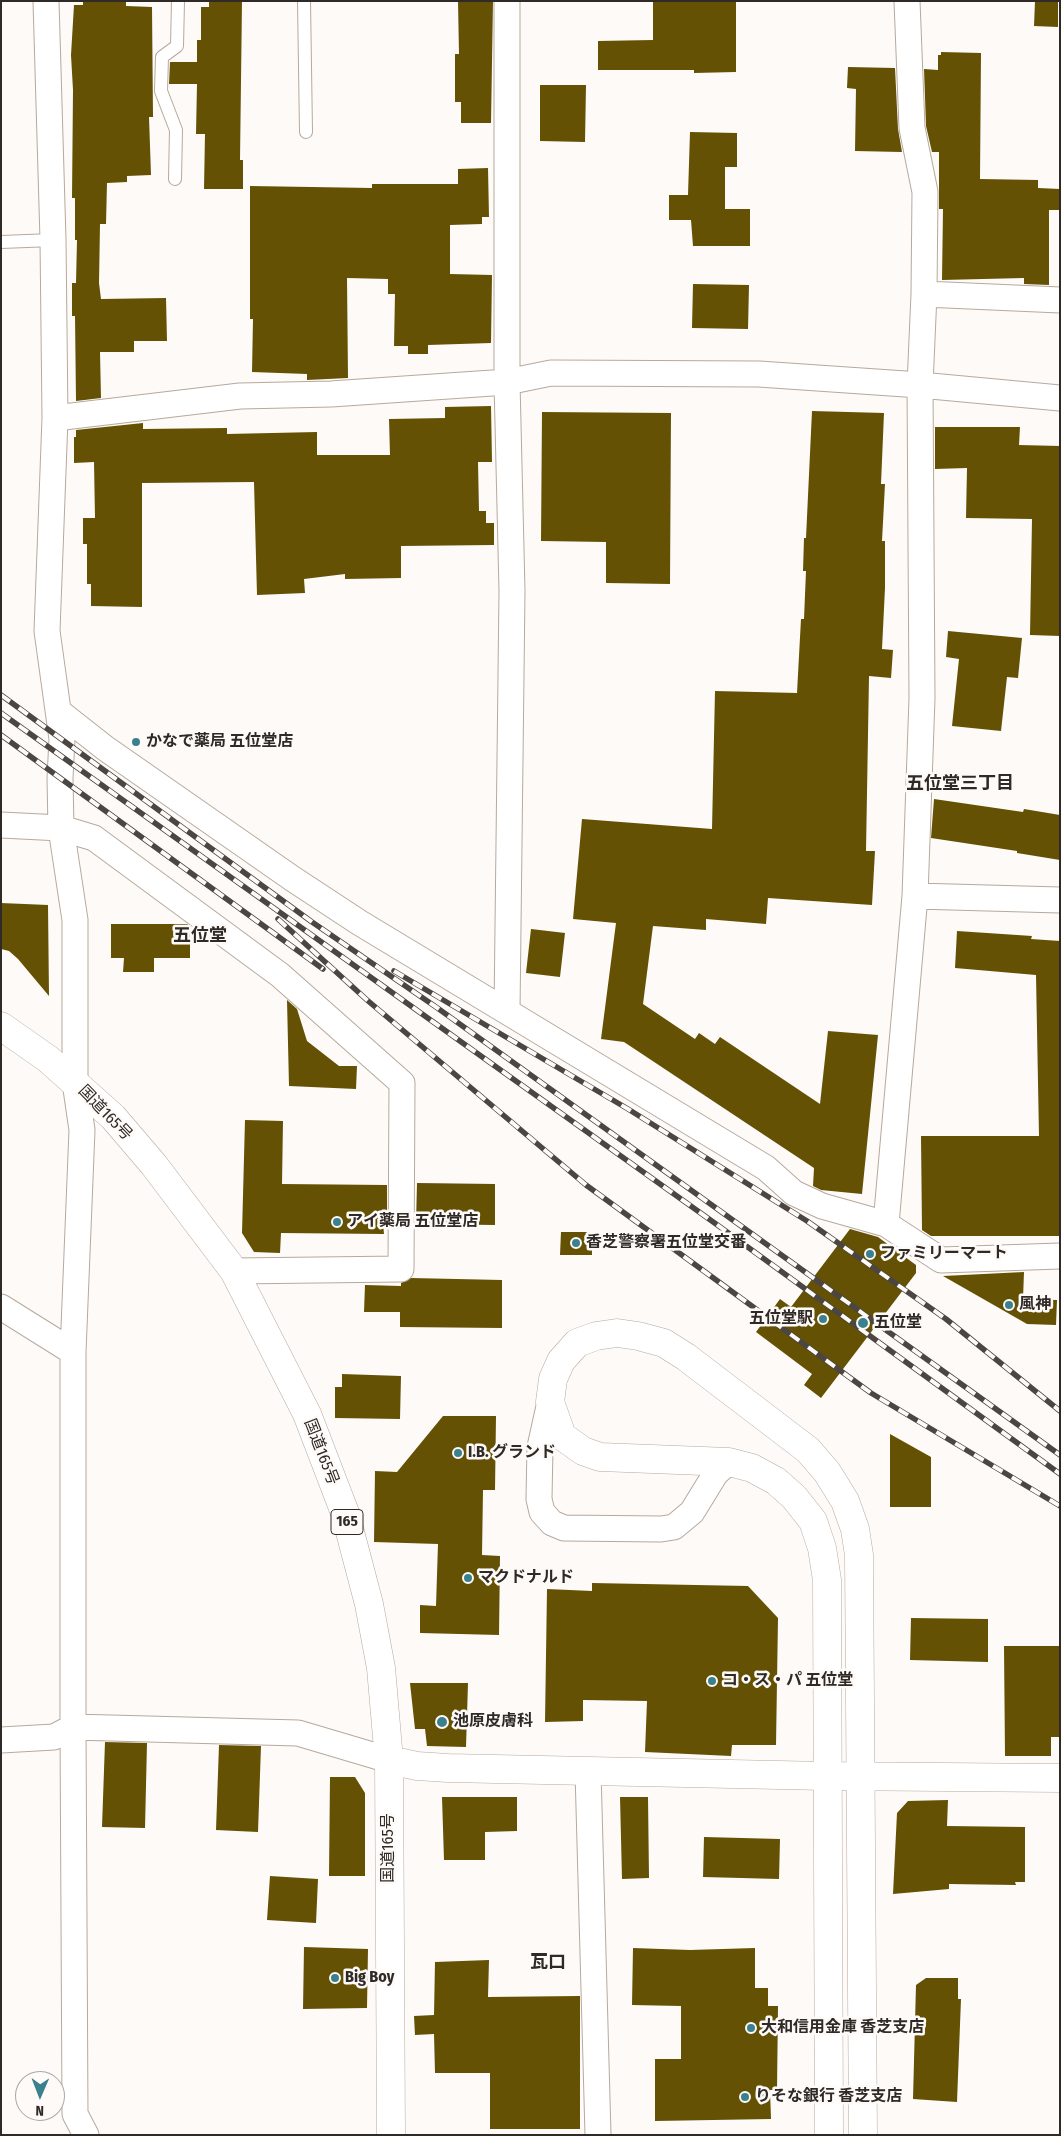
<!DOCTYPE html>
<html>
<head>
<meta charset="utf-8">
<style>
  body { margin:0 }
  #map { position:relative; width:1061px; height:2136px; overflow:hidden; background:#fdfaf8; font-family:"Fira Sans Condensed",sans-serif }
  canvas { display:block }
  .frame { position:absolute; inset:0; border:2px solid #302a26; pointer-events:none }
  .north { position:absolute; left:15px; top:2071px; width:50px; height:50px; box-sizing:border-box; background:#fdfaf8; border:1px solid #aba7a4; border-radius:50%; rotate:181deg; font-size:14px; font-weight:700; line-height:20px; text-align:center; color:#302a26 }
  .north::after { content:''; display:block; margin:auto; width:18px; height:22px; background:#3b818d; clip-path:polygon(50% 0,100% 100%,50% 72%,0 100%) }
</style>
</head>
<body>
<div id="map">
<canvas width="1061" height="2136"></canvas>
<div class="frame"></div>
<div class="north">N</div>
</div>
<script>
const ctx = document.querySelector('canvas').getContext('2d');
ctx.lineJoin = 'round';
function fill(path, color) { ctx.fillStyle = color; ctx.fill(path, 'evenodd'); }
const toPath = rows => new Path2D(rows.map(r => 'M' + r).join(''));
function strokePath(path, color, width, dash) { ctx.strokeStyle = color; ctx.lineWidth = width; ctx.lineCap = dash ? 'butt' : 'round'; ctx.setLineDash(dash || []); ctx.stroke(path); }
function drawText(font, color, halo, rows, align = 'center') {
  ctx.font = font + ' "Fira Sans Condensed","Noto Sans JP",sans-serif'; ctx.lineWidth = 5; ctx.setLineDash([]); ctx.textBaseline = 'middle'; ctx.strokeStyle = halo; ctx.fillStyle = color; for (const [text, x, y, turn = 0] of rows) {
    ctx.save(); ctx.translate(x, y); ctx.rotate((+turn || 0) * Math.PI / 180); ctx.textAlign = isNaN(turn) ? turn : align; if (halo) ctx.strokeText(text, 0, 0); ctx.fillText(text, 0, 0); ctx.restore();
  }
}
fill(toPath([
  [83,1,126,2,126,6,152,7,153,117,149,117,151,175,127,176,127,182,107,183,106,224,100,224,99,283,101,299,166,298,167,341,134,341,134,352,100,352,101,398,76,401,75,316,72,316,72,283,76,283,77,240,75,240,75,198,72,198,73,90,71,55,74,5,83,5],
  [209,1,242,1,240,160,243,160,243,189,204,189,205,134,196,134,197,84,169,84,170,62,197,62,197,40,201,40,201,7,209,7],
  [458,1,493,1,491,123,461,123,461,102,455,102,455,54,459,54],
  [653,1,736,1,736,72,694,73,694,70,598,70,598,41,653,40],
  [1035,1,1058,1,1058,27,1034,26],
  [941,52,981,53,980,179,1038,180,1038,188,1060,189,1060,210,1049,210,1049,285,1024,284,1024,278,942,280,943,209,939,209,939,152,932,152,926,126,924,69,938,70,938,55,941,55],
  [848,67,895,68,898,129,902,152,855,151,856,89,847,88],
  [540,85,586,85,585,142,540,141],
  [690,132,737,133,737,167,725,167,725,209,750,209,750,246,693,246,691,220,669,220,669,195,688,195],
  [488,168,489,217,482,217,482,224,450,225,450,274,492,275,491,343,428,345,428,354,408,354,408,346,394,346,395,294,388,294,388,279,347,278,348,378,307,380,307,374,252,372,253,319,250,319,250,186,372,188,372,184,458,184,458,169],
  [693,284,749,285,748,329,692,328],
  [491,406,492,462,478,462,479,511,486,511,486,523,494,523,494,545,401,546,401,578,345,579,345,574,304,579,305,593,257,595,254,482,142,483,142,607,91,606,91,584,87,584,87,544,83,544,83,518,95,518,94,462,74,463,74,437,76,437,76,430,143,423,143,429,227,428,227,434,317,432,317,455,390,455,389,419,445,418,445,407],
  [812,411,884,413,881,484,885,484,882,541,885,541,885,588,882,649,893,650,891,678,869,676,866,851,875,851,872,905,768,898,766,924,706,919,706,930,653,926,643,1004,695,1039,699,1033,715,1044,720,1037,820,1104,828,1031,878,1035,862,1194,821,1190,813,1186,814,1168,624,1042,601,1039,616,923,573,919,582,819,712,829,715,691,797,693,801,619,804,619,806,571,803,571,804,538,806,538],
  [542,412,671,413,670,584,606,583,606,542,541,541],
  [935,427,1020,427,1019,445,1060,446,1060,636,1030,635,1032,519,966,518,967,468,935,469],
  [948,631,1022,638,1018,678,1007,677,1001,731,952,726,959,659,946,657],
  [934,799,1023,812,1024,809,1060,815,1060,860,1017,853,1017,851,931,838],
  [1,903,48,905,49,996,18,959,9,951,1,949],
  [111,924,187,924,190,926,190,958,154,958,154,972,123,972,124,958,111,958],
  [531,929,565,933,560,977,526,973],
  [957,931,1032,936,1031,939,1060,941,1060,1236,931,1236,922,1230,921,1136,1039,1136,1036,975,955,968],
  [287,1000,297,1009,307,1041,339,1066,357,1066,356,1089,289,1086],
  [245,1120,283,1121,282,1184,387,1185,387,1223,383,1223,384,1234,281,1233,280,1253,254,1252,242,1233],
  [417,1183,495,1184,495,1225,416,1224],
  [850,1229,878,1237,916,1265,916,1273,821,1398,804,1385,812,1374,756,1332,780,1299,791,1307],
  [561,1232,592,1232,592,1255,560,1255],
  [1024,1272,1023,1299,1057,1300,1056,1325,1027,1324,943,1276],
  [411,1278,502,1280,502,1328,400,1327,400,1312,364,1312,365,1285,401,1286,401,1283],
  [342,1374,401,1376,400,1419,335,1418,335,1387,342,1387],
  [443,1416,496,1416,495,1490,483,1490,482,1555,500,1556,499,1635,420,1633,420,1605,436,1606,438,1544,374,1542,375,1471,397,1472],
  [890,1434,931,1457,931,1507,890,1507],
  [592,1583,748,1586,778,1618,776,1745,732,1745,731,1756,645,1752,647,1701,583,1700,583,1721,545,1722,547,1589,592,1591],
  [911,1618,988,1619,988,1662,910,1660],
  [1004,1646,1060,1646,1060,1737,1051,1737,1051,1756,1005,1756],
  [410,1683,468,1683,466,1747,427,1746,425,1729,415,1729],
  [105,1742,147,1743,145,1828,102,1827],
  [219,1745,261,1746,258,1832,216,1830],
  [330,1777,355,1777,365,1793,365,1876,329,1876],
  [442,1797,517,1797,517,1831,485,1832,485,1860,444,1860],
  [620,1797,648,1797,649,1878,622,1879],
  [948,1800,947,1826,1025,1827,1025,1882,1015,1882,1016,1885,949,1884,949,1889,893,1894,897,1813,908,1801],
  [704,1837,780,1839,779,1879,703,1877],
  [270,1876,318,1879,316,1923,267,1920],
  [304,1947,368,1949,367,2008,303,2009],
  [633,1948,690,1950,755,1948,755,1988,768,1988,768,2006,778,2006,777,2090,770,2090,771,2119,655,2121,655,2059,681,2059,681,2006,632,2005],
  [489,1960,488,1997,580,1996,580,2129,490,2129,490,2073,435,2073,434,2034,415,2035,414,2016,434,2015,435,1962],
  [926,1978,958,1978,958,1999,961,1999,957,2102,913,2099,916,1985]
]), '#645104');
const service = toPath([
  [304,1,306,132],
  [175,179,176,130,161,91,162,57,177,46,178,1],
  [1,242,53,240]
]);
const minor = toPath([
  [46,1,53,240,55,418,47,631,62,739,60,778,61,828,75,920,75,1082,82,1130,73,1352,73,1727,75,2114,86,2135],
  [507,1,507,382,512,591,507,1011],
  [907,1,912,128,925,192,924,294,920,385,922,698,915,896,886,1224,941,1260,1060,1256],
  [924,294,1060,300],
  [55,418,240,396,331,394,507,382,551,373,759,374,920,385,1060,398],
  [58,711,105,748,293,879,360,923,766,1168,794,1193,822,1206,886,1224],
  [1,825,61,828,94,838,280,975,402,1083,401,1269,234,1271],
  [915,896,1060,900],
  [1,1307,73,1352],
  [550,1402,540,1447,539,1499,542,1512,552,1523,564,1528,661,1529,674,1527,692,1512,716,1473,729,1462],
  [1,1740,54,1737,73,1727,298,1733,389,1760],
  [588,1771,598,2135]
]);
const tertiary = toPath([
  [389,1760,417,1766,448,1768,826,1776,1060,1778],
  [829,2135,827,1580,822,1548,813,1521,794,1497,776,1481,752,1468,729,1462,600,1457,583,1451,562,1436,550,1402,553,1379,561,1361,577,1343,596,1336,617,1333,638,1336,664,1343,686,1357,808,1450,827,1472,845,1501,855,1529,859,1555,863,2135]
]);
const trunk = toPath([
  [1,1026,48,1059,113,1117,154,1165,234,1271,307,1414,345,1513,369,1604,381,1668,389,1760,391,2135]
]);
strokePath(service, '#b7a99c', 14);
strokePath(minor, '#b7a99c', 27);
strokePath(tertiary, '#b7a99c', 29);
strokePath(trunk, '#b7a99c', 29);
strokePath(service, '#fff', 12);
strokePath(minor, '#fff', 25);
strokePath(tertiary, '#fff', 28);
strokePath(trunk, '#fff', 28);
const rail = toPath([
  [1,695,312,922,436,1007,1060,1455],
  [1,713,716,1224,1060,1474],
  [1,735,323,969],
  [278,919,367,1000,586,1185,871,1393,1060,1506],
  [394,971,628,1109,807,1221,946,1319,1060,1411]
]);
strokePath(rail, '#4b4642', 5.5);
strokePath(rail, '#fdfaf8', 4, [11]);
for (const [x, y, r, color] of [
  [136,742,5,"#3b818d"],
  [337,1222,5,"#3b818d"],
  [576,1243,5,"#3b818d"],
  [870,1254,5,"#3b818d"],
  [1009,1305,5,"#3b818d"],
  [823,1319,5,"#3b818d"],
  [863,1323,6,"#3b818d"],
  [458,1453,5,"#3b818d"],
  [468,1578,5,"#3b818d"],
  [712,1681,5,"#3b818d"],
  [442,1722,6,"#3b818d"],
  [335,1978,5,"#3b818d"],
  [751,2028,5,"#3b818d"],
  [745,2097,5,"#3b818d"]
]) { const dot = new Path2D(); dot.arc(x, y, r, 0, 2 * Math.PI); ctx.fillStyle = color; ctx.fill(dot); strokePath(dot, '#fdfaf8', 2); }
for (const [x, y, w] of [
  [347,1522,32]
]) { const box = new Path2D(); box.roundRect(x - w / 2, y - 12.5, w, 25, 4); ctx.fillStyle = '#fdfaf8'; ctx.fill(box); strokePath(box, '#302a26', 1); }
drawText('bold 15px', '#302a26', null, [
  ["165",347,1522]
]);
drawText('bold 16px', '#302a26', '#fdfaf8', [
  ["かなで薬局 五位堂店",146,742],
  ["アイ薬局 五位堂店",347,1222],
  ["香芝警察署五位堂交番",586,1243],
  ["ファミリーマート",880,1254],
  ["風神",1019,1305],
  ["五位堂駅",813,1319,"right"],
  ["五位堂",874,1323],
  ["I.B. グランド",468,1453],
  ["マクドナルド",478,1578],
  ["コ・ス・パ 五位堂",722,1681],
  ["池原皮膚科",453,1722],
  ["Big Boy",345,1978],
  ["大和信用金庫 香芝支店",761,2028],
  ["りそな銀行 香芝支店",755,2097]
], 'left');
drawText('16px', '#302a26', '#fdfaf8', [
  ["国道165号",105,1113,46],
  ["国道165号",321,1452,69],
  ["国道165号",389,1848,-90]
]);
drawText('bold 18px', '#302a26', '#fdfaf8', [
  ["五位堂三丁目",960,784],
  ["五位堂",200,936],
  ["瓦口",548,1963]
]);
</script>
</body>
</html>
